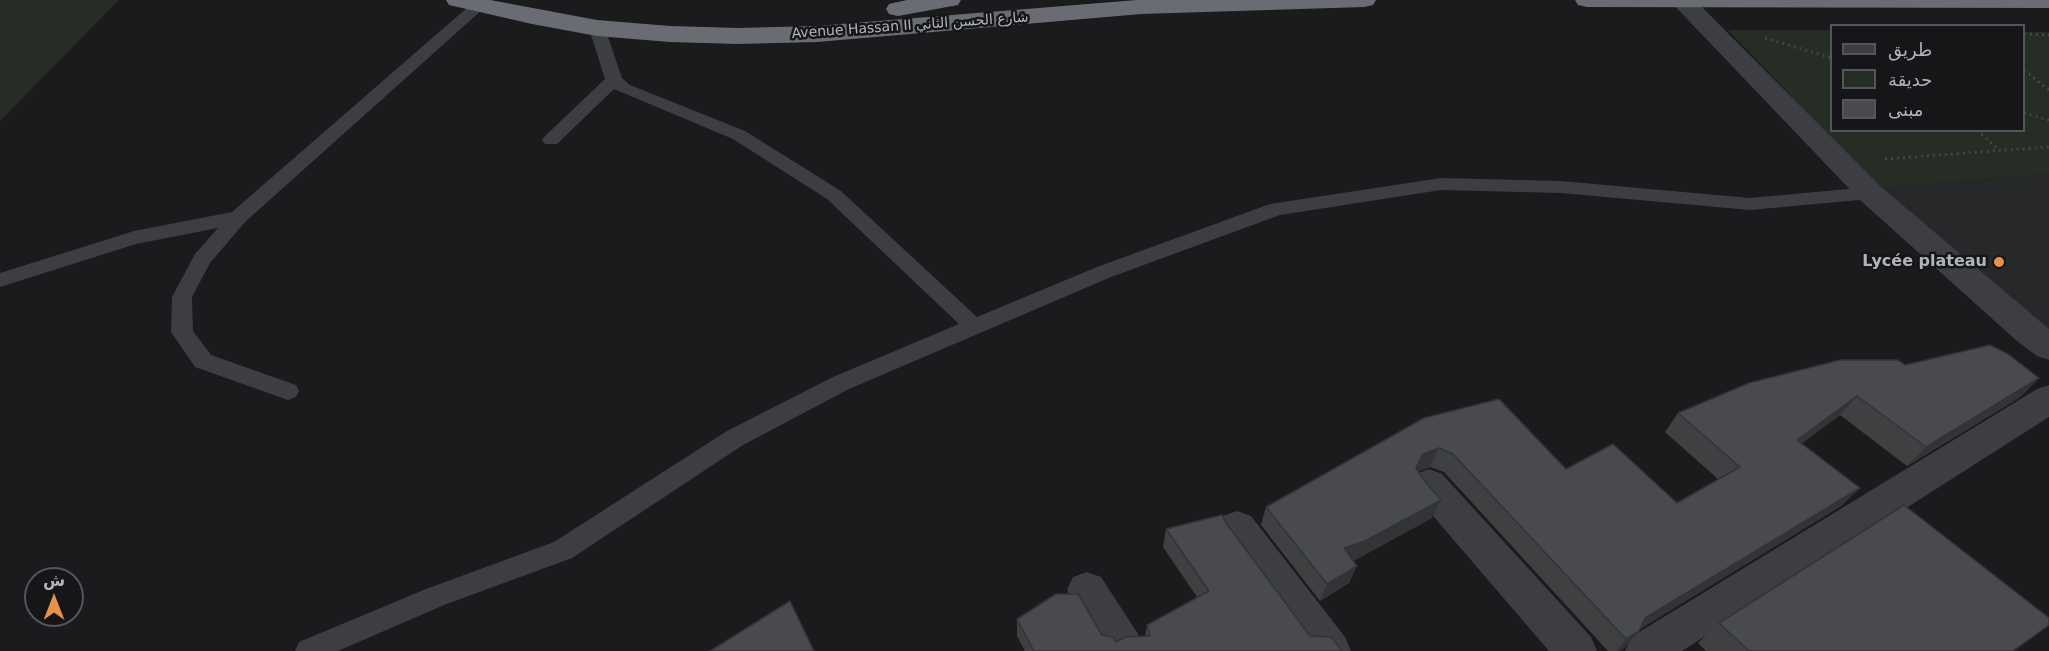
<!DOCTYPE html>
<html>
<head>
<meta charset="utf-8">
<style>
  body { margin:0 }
  #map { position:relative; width:2049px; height:651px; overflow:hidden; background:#1b1b1d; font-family:"DejaVu Sans",Cairo,sans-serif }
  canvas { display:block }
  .legend { position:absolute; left:1830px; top:24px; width:195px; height:108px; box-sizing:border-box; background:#161618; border:2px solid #53565a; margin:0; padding:8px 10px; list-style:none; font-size:18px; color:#afb5bc }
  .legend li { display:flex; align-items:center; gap:12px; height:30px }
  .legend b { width:30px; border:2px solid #53565a }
  .north { position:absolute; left:24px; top:567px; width:60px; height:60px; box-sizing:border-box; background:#161618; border:2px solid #53565a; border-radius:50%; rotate:0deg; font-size:16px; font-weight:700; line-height:24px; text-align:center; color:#afb5bc }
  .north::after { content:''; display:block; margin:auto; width:21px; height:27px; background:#e6924a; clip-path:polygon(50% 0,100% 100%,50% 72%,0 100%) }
</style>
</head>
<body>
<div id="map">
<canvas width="2049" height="651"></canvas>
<ul class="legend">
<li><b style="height:8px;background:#3c3e42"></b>طريق</li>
<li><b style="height:16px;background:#252d25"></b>حديقة</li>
<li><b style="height:16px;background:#484a4d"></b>مبنى</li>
</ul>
<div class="north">ش</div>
</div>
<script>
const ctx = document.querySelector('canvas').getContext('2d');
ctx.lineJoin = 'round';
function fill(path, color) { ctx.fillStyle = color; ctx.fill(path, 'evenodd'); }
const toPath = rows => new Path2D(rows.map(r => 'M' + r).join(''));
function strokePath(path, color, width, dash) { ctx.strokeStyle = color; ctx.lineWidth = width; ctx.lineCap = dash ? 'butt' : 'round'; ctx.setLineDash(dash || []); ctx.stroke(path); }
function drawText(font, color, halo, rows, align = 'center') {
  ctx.font = font + ' "DejaVu Sans",Cairo,sans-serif'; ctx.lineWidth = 5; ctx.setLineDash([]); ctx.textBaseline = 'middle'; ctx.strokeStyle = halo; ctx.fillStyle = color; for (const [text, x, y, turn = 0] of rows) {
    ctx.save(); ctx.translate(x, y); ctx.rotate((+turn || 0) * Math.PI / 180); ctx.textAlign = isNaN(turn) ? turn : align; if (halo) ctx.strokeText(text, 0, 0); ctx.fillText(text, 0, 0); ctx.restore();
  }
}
fill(toPath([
  [2049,174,2049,357,1880,189]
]), '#27282a');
fill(toPath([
  [0,0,119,0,0,121],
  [1728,30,1831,30,1832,130,2024,130,2024,32,2049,32,2049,174,1880,189]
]), '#252d25');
strokePath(toPath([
  [2024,34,2049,35],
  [1765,38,1832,58],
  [2024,70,2049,90],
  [2024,113,2049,120],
  [1977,130,1999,150],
  [1885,159,2049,147]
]), '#424549', 3, [2, 4]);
fill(toPath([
  [476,0,493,0,245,222,210,263,192,297,193,331,211,355,296,385,299,391,296,397,288,400,195,367,171,332,172,297,195,254,218,228,136,244,0,287,0,273,134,231,232,212,476,0],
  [597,23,605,28,622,78,630,85,745,131,841,191,977,317,1097,267,1270,204,1441,178,1561,181,1750,198,1870,187,1877,189,1879,193,1877,197,1870,199,1750,210,1561,193,1441,190,1280,215,1111,277,849,389,743,445,572,558,444,605,338,651,295,651,299,642,426,589,554,542,727,431,833,377,959,324,827,199,733,139,614,89,557,144,545,144,542,140,545,136,605,79,589,28,597,23]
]), '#3c3e42');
fill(toPath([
  [1669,0,1695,0,1880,186,2049,329,2049,360,2037,356,2017,341,1860,200,1669,0],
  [2049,385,2049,417,1682,651,1625,651,1631,637,2037,389,2049,385],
  [1429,469,1442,474,1591,637,1597,651,1549,651,1416,496,1410,485,1416,474,1429,469],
  [1237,511,1251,516,1345,637,1351,651,1305,651,1223,540,1218,528,1223,516,1237,511],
  [1087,572,1101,577,1140,637,1146,651,1102,651,1067,590,1073,577,1087,572]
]), '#3c3e42');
fill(toPath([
  [446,0,490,0,597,20,670,26,738,28,817,26,1137,0,1376,0,1373,5,1364,7,1141,14,817,42,738,44,670,42,597,36,532,24,458,7,449,5,446,0],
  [907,0,961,0,958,5,898,16,889,14,886,9,889,4,907,0],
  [1575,0,2049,0,2049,8,1587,7,1578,5,1575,0]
]), '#696d73');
fill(toPath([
  [1905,365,2039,378,2019,398,1907,466,1840,415,1801,444,1860,488,1841,506,1640,629,1624,648,1619,651,1608,651,1444,472,1430,467,1419,471,1432,518,1357,559,1353,560,1349,583,1320,601,1261,525,1266,507,1424,418,1566,469,1677,503,1718,479,1665,432,1678,413],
  [1226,523,1310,636,1342,651,1025,651,1017,636,1017,619,1102,635,1116,642,1145,636,1147,625,1197,597,1163,547,1166,529],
  [1719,623,2013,651,1706,651,1698,643]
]), '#3e4042');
fill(toPath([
  [2039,378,2019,398,1907,466,1926,447],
  [1857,396,1840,415,1780,459,1797,440],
  [1439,448,1430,467,1414,473,1423,454],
  [1860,488,1841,506,1630,635,1645,618],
  [1441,500,1432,518,1357,559,1336,565,1344,548],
  [1357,566,1349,583,1320,601,1327,584],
  [1639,631,1624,648,1619,651,1616,651,1626,639]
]), '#323436');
const building = toPath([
  [1990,345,2008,354,2039,378,1926,447,1857,396,1797,440,1860,488,1645,618,1639,631,1626,639,1453,454,1439,448,1423,454,1416,468,1423,479,1441,500,1365,541,1344,548,1357,566,1327,584,1266,507,1424,418,1499,399,1566,469,1613,444,1677,503,1740,467,1678,413,1749,383,1840,360,1898,360,1905,365,1990,345],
  [1904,505,2049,618,2049,625,2013,651,1749,651,1719,623,1904,505],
  [1222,515,1226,523,1310,636,1331,637,1342,651,1034,651,1017,619,1056,594,1078,594,1102,635,1113,637,1116,642,1125,637,1150,636,1147,625,1209,591,1166,529,1222,515],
  [790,601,814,651,710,651,790,601]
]);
fill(building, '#484a4d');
strokePath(building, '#323436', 1.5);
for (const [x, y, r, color] of [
  [1999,262,6,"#e6924a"]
]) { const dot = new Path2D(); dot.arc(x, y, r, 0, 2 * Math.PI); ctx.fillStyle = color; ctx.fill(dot); strokePath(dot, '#161618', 2); }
drawText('14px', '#afb5bc', '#161618', [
  ["Avenue Hassan II شارع الحسن الثاني",910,26,-4]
]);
drawText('bold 16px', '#afb5bc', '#161618', [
  ["Lycée plateau",1987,262]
], 'right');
</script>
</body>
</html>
